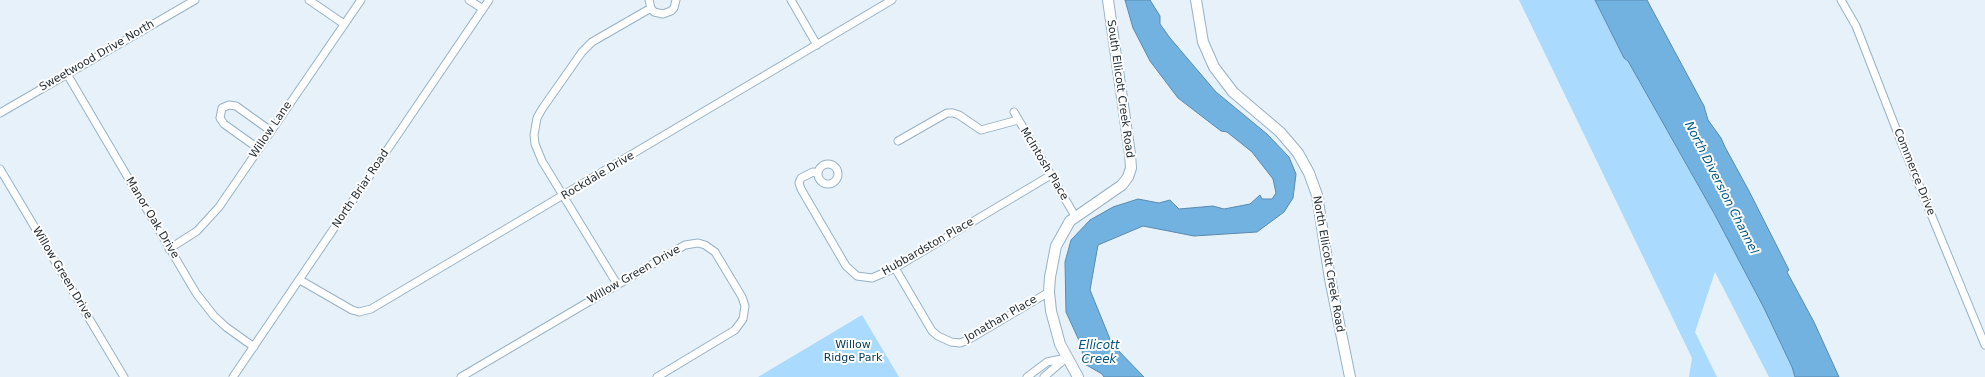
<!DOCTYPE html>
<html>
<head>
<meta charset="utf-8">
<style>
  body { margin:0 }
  canvas { display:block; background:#e6f1fa }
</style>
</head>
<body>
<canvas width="1985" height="377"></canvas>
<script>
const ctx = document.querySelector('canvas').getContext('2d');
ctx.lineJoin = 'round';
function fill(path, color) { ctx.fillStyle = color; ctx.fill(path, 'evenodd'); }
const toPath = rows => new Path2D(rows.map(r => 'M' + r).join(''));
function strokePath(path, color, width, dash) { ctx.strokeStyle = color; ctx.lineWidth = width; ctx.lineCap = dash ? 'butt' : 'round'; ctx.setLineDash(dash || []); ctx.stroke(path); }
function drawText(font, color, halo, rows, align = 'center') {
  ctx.font = font + ' "DejaVu Sans",sans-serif'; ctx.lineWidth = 4; ctx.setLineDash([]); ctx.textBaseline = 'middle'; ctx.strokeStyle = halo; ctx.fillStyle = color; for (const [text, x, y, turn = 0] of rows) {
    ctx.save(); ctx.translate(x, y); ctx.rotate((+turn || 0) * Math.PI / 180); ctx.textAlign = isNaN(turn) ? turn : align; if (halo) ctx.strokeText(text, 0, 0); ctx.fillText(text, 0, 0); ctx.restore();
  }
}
fill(toPath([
  [1519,0,1595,0,1624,58,1628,61,1715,215,1764,308,1792,367,1795,377,1769,377,1715,272,1695,332,1717,377,1689,377,1692,358],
  [862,315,899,377,758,377]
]), '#aadafd');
const water = toPath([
  [1125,0,1150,0,1160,16,1160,24,1170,38,1216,92,1267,134,1289,157,1296,174,1293,198,1284,212,1257,232,1194,236,1143,226,1098,245,1090,290,1112,344,1144,377,1104,377,1102,374,1083,363,1082,347,1066,312,1065,262,1071,240,1090,220,1113,207,1138,199,1159,203,1170,200,1179,209,1213,206,1224,209,1250,204,1260,195,1262,199,1272,199,1276,193,1273,179,1252,152,1227,132,1221,131,1178,98,1150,61,1133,28,1125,0],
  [1595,0,1647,0,1704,106,1708,120,1721,138,1725,147,1749,191,1789,270,1787,272,1814,322,1839,377,1795,377,1792,367,1764,308,1715,215,1628,61,1624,58,1595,0]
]);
fill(water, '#71b2e1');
strokePath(water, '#5a8aae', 1);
const street = toPath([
  [309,0,344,24],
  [469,0,483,9],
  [649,0,651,8,654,12,663,14,671,11,674,8,676,0],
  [791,0,817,45],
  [1841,0,1856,26,1902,144,1985,345],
  [67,74,196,293,214,316,226,327,254,347],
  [1014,112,1075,216],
  [0,113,195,0],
  [898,141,947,113,953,113,959,115,981,130,1018,120],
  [259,149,224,124,220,118,222,108,229,105,236,106,271,131],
  '818 174a10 10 0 1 1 20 0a10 10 0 1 1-20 0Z',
  [0,169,124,377],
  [818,173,813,172,801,178,799,183,801,189,846,266,857,276,872,278,895,268,1051,175],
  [169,249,197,231,219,207,361,0],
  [895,268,932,331,938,336,951,342,960,343,968,340,1049,292],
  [300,280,352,310,359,312,371,309,892,0],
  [617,284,542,161,535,144,534,135,537,118,542,109,582,52,592,42,651,8],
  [233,377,489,0],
  [461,377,685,245,698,243,705,245,715,252,742,297,745,306,743,319,735,330,657,377],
  [1027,377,1047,362,1066,358,1044,377]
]);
const secondary = toPath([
  [1196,0,1203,42,1214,67,1233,92,1280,132,1298,153,1309,173,1317,195,1330,279,1350,377],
  [1078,377,1060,344,1051,311,1049,292,1050,277,1056,246,1070,221,1122,185,1128,177,1131,168,1130,154,1108,0]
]);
strokePath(street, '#97b2c6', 9);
strokePath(secondary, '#97b2c6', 12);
strokePath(street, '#fff', 7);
strokePath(secondary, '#fff', 10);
drawText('11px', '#232e36', '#fdfdfd', [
  ["Sweetwood Drive North",97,56,-30],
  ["South Ellicott Creek Road",1120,89,82],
  ["Willow Lane",271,130,-56],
  ["McIntosh Place",1044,164,59],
  ["Commerce Drive",1914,172,68],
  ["Rockdale Drive",598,176,-31],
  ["North Briar Road",361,189,-56],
  ["Manor Oak Drive",152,218,59],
  ["Hubbardston Place",928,247,-30],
  ["North Ellicott Creek Road",1328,264,80],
  ["Willow Green Drive",62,273,59],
  ["Willow Green Drive",634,275,-30],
  ["Jonathan Place",1001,319,-30]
]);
drawText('11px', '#023a58', '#fdfdfd', [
  ["Willow",853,345],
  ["Ridge Park",853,358]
]);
drawText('italic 12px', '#005682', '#fdfdfd', [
  ["North Diversion Channel",1721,188,63],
  ["Ellicott",1099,346],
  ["Creek",1099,360]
]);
</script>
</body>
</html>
